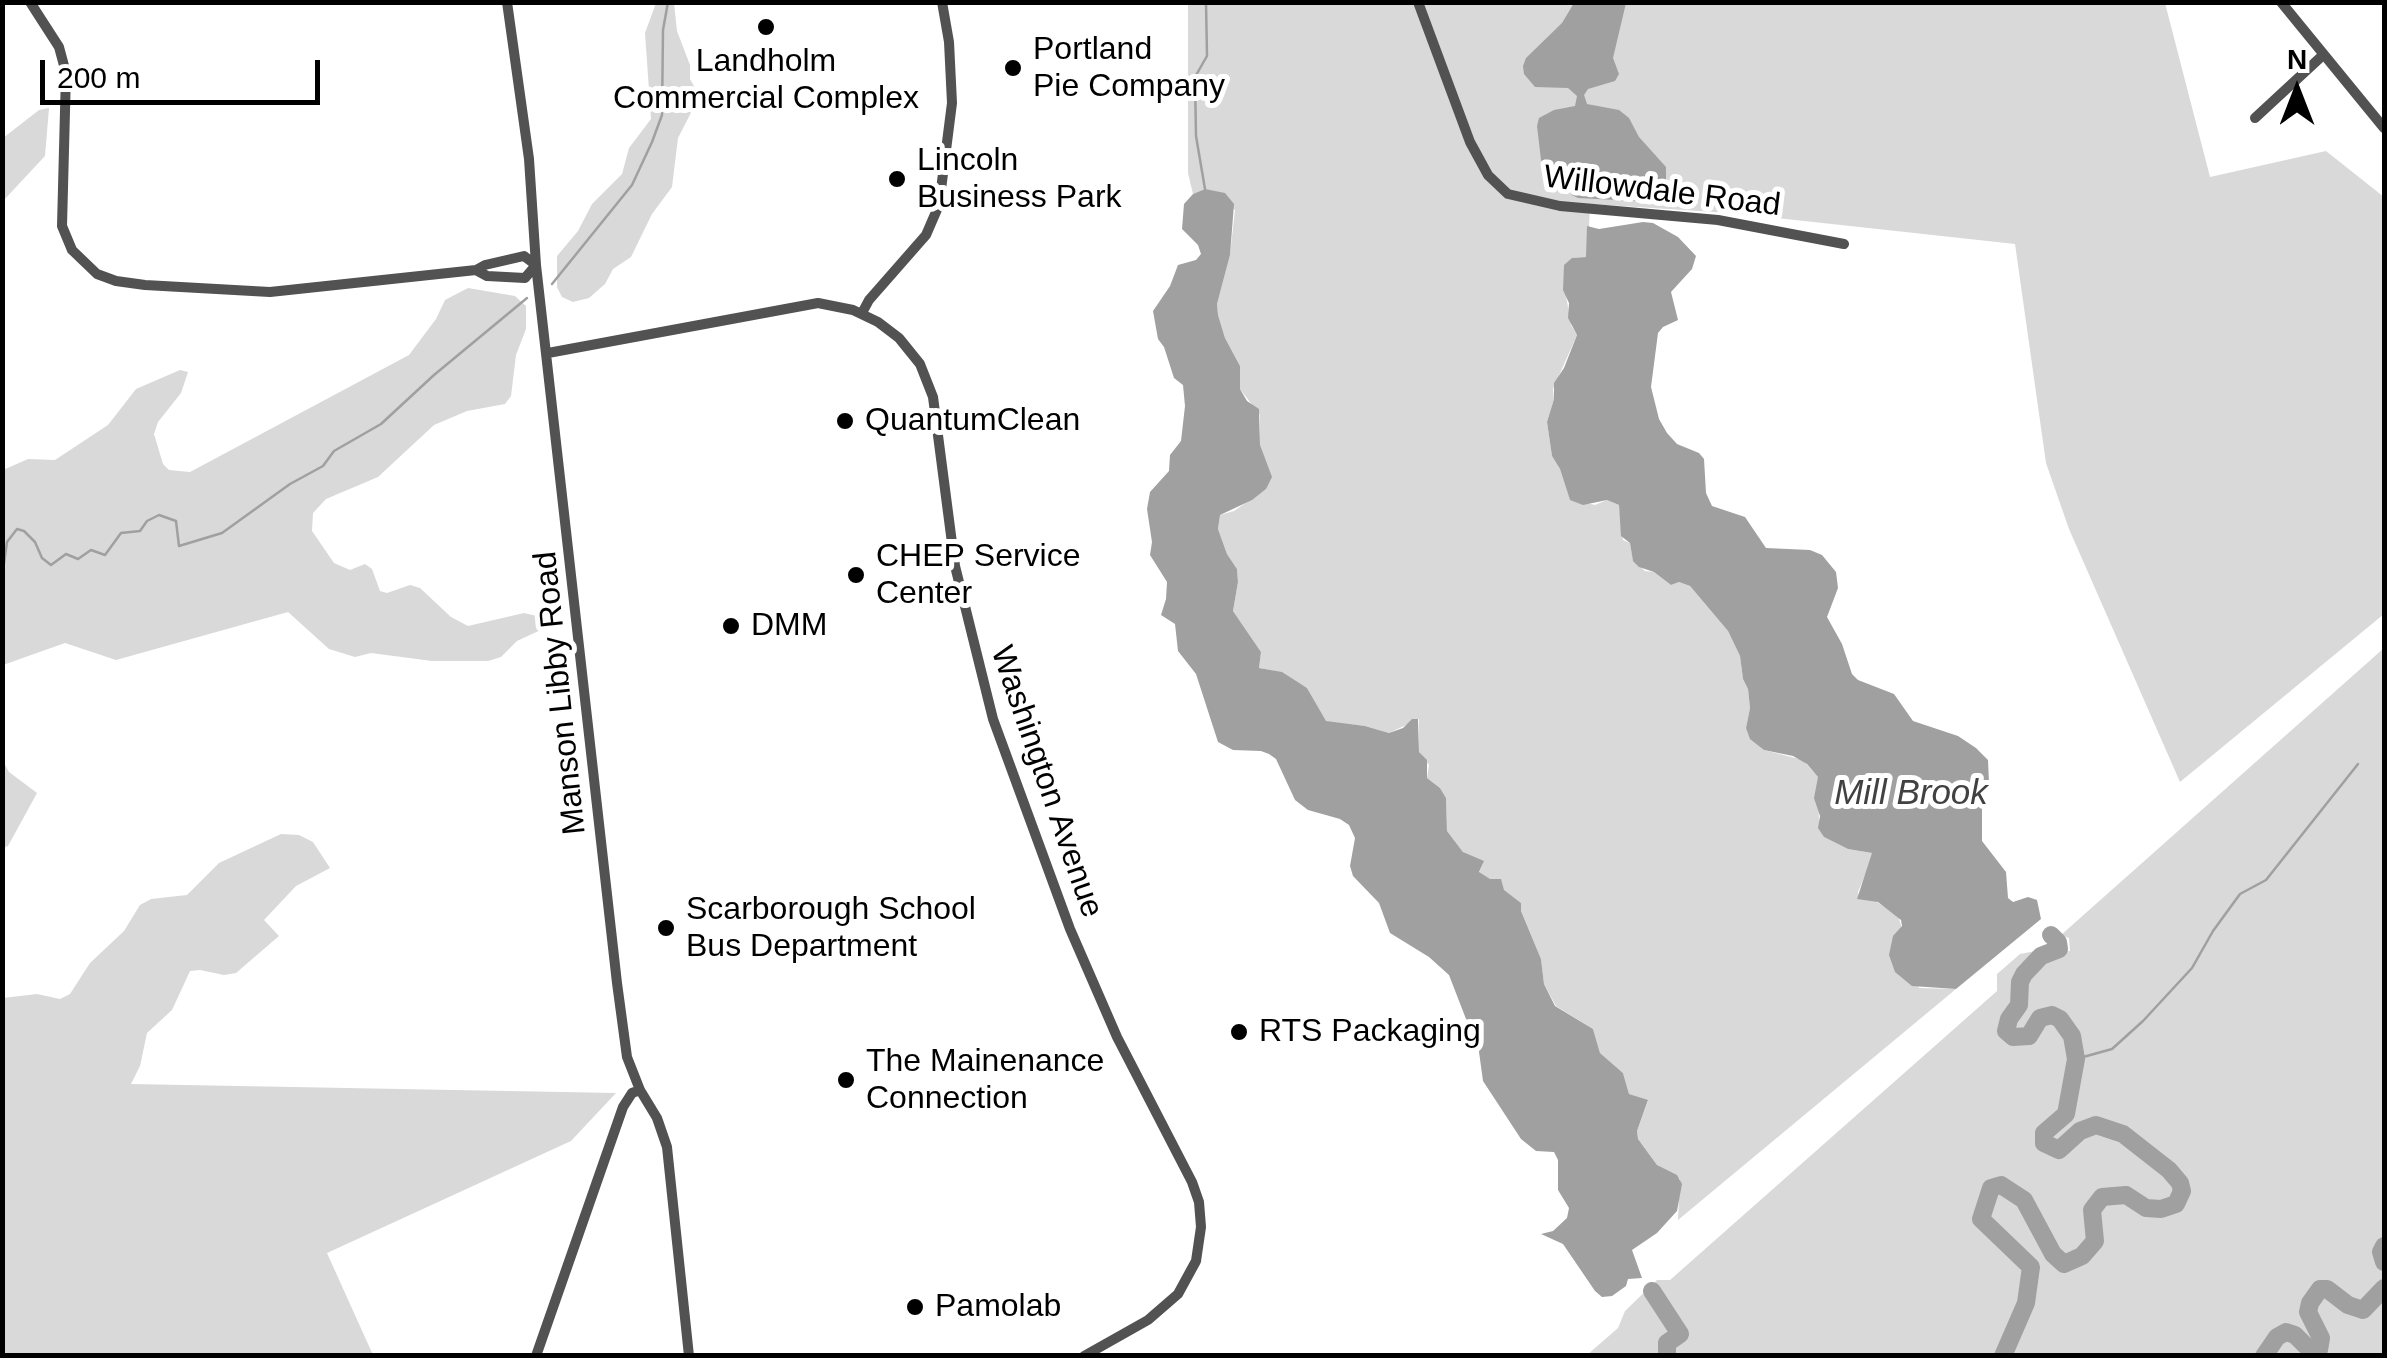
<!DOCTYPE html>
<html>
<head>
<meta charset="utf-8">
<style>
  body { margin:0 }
  #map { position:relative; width:2387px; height:1358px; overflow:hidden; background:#fff; font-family:Arial,sans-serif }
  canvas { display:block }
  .frame { position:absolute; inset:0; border:5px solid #000; pointer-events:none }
  .north { position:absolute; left:2247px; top:40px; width:100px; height:100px; -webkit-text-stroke:8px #fff; paint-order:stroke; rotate:0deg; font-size:28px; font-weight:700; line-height:40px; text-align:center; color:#000 }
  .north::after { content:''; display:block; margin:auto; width:35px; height:45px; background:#000; clip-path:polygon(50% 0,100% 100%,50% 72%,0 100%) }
  .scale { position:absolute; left:40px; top:60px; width:280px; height:45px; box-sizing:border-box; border:5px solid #000; border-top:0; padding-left:12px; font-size:30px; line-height:35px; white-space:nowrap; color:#000; -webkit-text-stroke:8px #fff; paint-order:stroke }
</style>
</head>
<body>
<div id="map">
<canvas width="2387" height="1358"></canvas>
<div class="frame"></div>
<div class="north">N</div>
<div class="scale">200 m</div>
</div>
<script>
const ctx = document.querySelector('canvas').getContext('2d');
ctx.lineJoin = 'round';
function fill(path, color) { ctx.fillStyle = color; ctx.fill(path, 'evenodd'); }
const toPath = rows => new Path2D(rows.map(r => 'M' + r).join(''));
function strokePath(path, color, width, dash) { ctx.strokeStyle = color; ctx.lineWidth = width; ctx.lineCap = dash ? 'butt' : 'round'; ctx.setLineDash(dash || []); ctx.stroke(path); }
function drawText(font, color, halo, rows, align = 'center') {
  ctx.font = font + ' Arial,sans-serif'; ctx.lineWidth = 10; ctx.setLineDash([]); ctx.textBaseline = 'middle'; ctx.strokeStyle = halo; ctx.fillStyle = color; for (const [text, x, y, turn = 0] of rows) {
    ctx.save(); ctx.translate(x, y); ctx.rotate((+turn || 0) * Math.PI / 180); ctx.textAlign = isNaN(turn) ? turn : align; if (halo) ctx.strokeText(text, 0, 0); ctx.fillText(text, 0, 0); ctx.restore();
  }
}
fill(toPath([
  [656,3,674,3,677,31,690,65,690,79,699,95,697,101,678,138,672,187,652,214,631,257,613,269,605,284,589,298,573,302,562,297,557,287,557,256,578,231,592,204,622,174,629,148,651,119,645,33],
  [1188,3,2165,3,2210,177,2326,151,2384,197,2384,614,2180,782,2069,529,2046,463,2015,244,1731,213,1590,204,1588,252,1586,257,1572,258,1566,295,1571,325,1577,335,1553,389,1554,399,1547,422,1552,456,1560,469,1570,499,1595,505,1607,500,1619,505,1623,540,1630,543,1633,560,1645,571,1654,572,1671,585,1679,582,1690,586,1728,631,1740,656,1743,679,1748,689,1750,708,1746,728,1764,750,1803,760,1818,777,1819,823,1824,837,1848,849,1872,853,1873,856,1858,892,1859,899,1872,899,1898,915,1919,988,1956,989,1678,1220,1680,1179,1657,1165,1638,1139,1637,1131,1648,1101,1629,1094,1623,1073,1600,1053,1593,1029,1556,1006,1544,984,1541,959,1521,911,1521,903,1479,873,1483,863,1463,852,1447,831,1446,798,1440,788,1427,778,1429,765,1419,752,1419,719,1389,733,1365,726,1326,722,1307,688,1275,671,1259,668,1261,652,1233,611,1238,582,1237,569,1227,554,1218,529,1220,515,1234,511,1266,489,1260,445,1260,415,1240,389,1240,366,1225,338,1218,315,1217,304,1230,255,1235,210,1205,189,1193,194,1188,173],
  [49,108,45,156,3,201,3,138,39,110],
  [468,288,515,296,526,306,526,329,516,355,511,396,505,404,467,411,434,425,378,477,326,499,313,513,312,531,334,563,350,570,365,564,372,569,380,591,387,593,410,585,420,588,451,617,468,626,524,613,537,616,545,628,517,641,501,657,488,661,432,661,371,653,355,657,329,649,288,612,116,660,65,643,3,665,3,470,28,459,55,460,108,425,136,389,180,370,188,372,181,393,158,422,154,434,163,464,169,470,190,472,409,355,436,319,445,300],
  [2384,648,2384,1355,1587,1355,1618,1328,1625,1311,1657,1280,1670,1280,1997,991,1997,974,2020,954,2046,949,2055,953,2070,951,2069,938,2061,935],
  [3,761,9,772,37,793,8,846,3,848],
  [281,834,299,835,313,842,330,868,296,886,264,920,279,936,236,973,224,975,200,970,190,971,172,1010,147,1033,140,1066,131,1084,616,1093,571,1141,327,1253,373,1355,3,1355,3,998,37,994,60,999,70,994,90,963,124,931,140,905,151,899,187,895,219,863]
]), '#d9d9d9');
fill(toPath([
  [1574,3,1626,3,1613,58,1619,74,1615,81,1588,89,1584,95,1587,104,1619,110,1629,118,1639,137,1666,167,1666,189,1657,202,1578,198,1572,195,1564,174,1547,169,1541,160,1537,126,1539,118,1554,110,1575,106,1577,96,1568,88,1535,87,1524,74,1523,66,1526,58,1562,23],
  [1205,189,1225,193,1234,204,1230,255,1217,304,1218,315,1225,338,1240,366,1240,389,1247,401,1259,409,1260,445,1272,477,1266,489,1252,500,1220,515,1218,529,1227,554,1237,569,1238,582,1233,611,1261,652,1259,668,1282,672,1307,688,1326,721,1365,726,1389,733,1403,728,1412,719,1418,719,1419,752,1427,760,1427,778,1440,788,1446,798,1447,831,1463,852,1484,861,1479,872,1490,879,1501,879,1504,890,1521,903,1521,911,1541,959,1544,984,1555,1006,1593,1029,1600,1053,1623,1073,1629,1094,1648,1100,1637,1131,1638,1139,1657,1165,1677,1175,1682,1184,1677,1211,1657,1233,1632,1250,1642,1278,1628,1279,1626,1286,1612,1296,1602,1297,1595,1291,1563,1244,1541,1234,1553,1231,1567,1218,1569,1208,1558,1190,1558,1160,1554,1152,1536,1151,1521,1139,1483,1081,1476,1030,1466,1019,1449,975,1429,957,1390,933,1379,903,1353,876,1350,866,1355,838,1349,825,1340,819,1308,810,1295,800,1276,759,1269,754,1261,751,1233,750,1218,742,1196,674,1178,651,1175,624,1161,615,1166,599,1167,582,1150,555,1152,542,1147,509,1150,492,1169,471,1170,455,1181,441,1185,406,1183,385,1174,378,1164,347,1158,339,1153,311,1170,286,1178,265,1196,260,1201,254,1198,245,1182,229,1184,204,1193,194],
  [1643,222,1653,223,1678,237,1696,256,1692,269,1671,292,1678,320,1663,327,1658,333,1651,387,1659,419,1667,433,1677,444,1699,453,1704,459,1706,493,1712,506,1745,517,1766,548,1810,550,1822,555,1836,572,1838,588,1827,617,1842,644,1852,674,1858,680,1894,694,1913,721,1958,736,1976,748,1988,760,1989,783,1982,808,1982,841,2006,872,2008,898,2013,902,2028,897,2037,900,2041,919,1956,989,1912,986,1895,972,1889,955,1893,936,1902,926,1901,920,1878,902,1857,899,1872,853,1848,849,1824,837,1818,828,1820,816,1814,798,1818,777,1807,764,1793,756,1764,750,1750,739,1746,728,1750,708,1748,689,1743,679,1740,656,1728,631,1690,586,1679,582,1671,585,1654,572,1639,567,1633,561,1630,543,1621,536,1619,505,1607,500,1583,505,1570,500,1560,469,1552,456,1547,422,1554,399,1554,383,1564,368,1577,335,1568,318,1569,303,1563,290,1564,265,1572,258,1586,257,1587,226,1599,229]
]), '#a0a0a0');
strokePath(toPath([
  [1205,189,1196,136,1195,77,1207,56,1206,2],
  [552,284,632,185,652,142,662,115,663,30,668,2],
  [2,577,7,542,17,529,24,531,35,542,42,558,51,565,66,554,78,559,91,550,105,555,121,533,140,531,147,521,159,515,176,521,179,546,222,533,290,484,323,466,334,451,381,424,434,375,527,298],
  [2076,1059,2112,1049,2143,1021,2192,968,2213,931,2240,894,2266,880,2358,764]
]), '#a0a0a0', 2.5);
strokePath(toPath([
  [2384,1246,2381,1252,2384,1262],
  [1652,1291,1680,1334,1667,1343,1667,1356],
  [2003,1356,2026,1303,2031,1267,1981,1219,1991,1188,2001,1185,2024,1200,2053,1254,2064,1264,2082,1256,2095,1241,2092,1210,2102,1197,2126,1195,2146,1208,2161,1209,2176,1204,2182,1191,2180,1183,2169,1170,2123,1134,2096,1125,2080,1131,2059,1150,2044,1143,2044,1133,2066,1114,2076,1059,2072,1036,2060,1019,2052,1015,2040,1018,2029,1036,2013,1037,2006,1031,2009,1019,2019,1005,2020,982,2024,974,2041,956,2059,949,2058,942,2051,935],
  [2264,1356,2277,1337,2286,1332,2295,1335,2310,1350,2319,1350,2321,1338,2308,1312,2310,1303,2320,1289,2327,1289,2348,1305,2363,1310,2384,1288]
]), '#a0a0a0', 18);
strokePath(toPath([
  [30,2,59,47,66,73,62,226,72,250,97,274,116,281,145,285,270,292,476,270,485,265,524,256,536,265,525,278,487,276,476,270],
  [507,2,529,159,536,265,617,983,627,1057,640,1090,632,1093,623,1107,536,1356],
  [1418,2,1470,142,1488,175,1508,194,1560,206,1718,220,1844,244],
  [2281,2,2384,128],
  [2255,118,2322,56],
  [862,313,869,300,926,235,939,205,952,103,949,42,942,2],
  [548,353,818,303,853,310,878,322,899,338,920,364,933,397,955,566,993,719,1070,929,1117,1037,1192,1182,1199,1202,1201,1227,1196,1261,1178,1294,1148,1320,1084,1356],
  [640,1090,657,1118,667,1147,689,1356]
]), '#525252', 10);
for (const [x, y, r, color] of [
  [766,27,10,"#000"],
  [1013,68,10,"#000"],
  [897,179,10,"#000"],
  [845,421,10,"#000"],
  [856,575,10,"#000"],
  [731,626,10,"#000"],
  [666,928,10,"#000"],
  [1239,1032,10,"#000"],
  [846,1080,10,"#000"],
  [915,1307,10,"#000"]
]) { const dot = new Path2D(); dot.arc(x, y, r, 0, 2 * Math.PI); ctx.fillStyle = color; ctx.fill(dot); strokePath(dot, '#fff', 4); }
drawText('32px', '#000', '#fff', [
  ["Portland",1033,50],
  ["Pie Company",1033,87],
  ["Landholm",766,62,"center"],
  ["Commercial Complex",766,99,"center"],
  ["Lincoln",917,161],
  ["Business Park",917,198],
  ["QuantumClean",865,421],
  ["CHEP Service",876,557],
  ["Center",876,594],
  ["DMM",751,626],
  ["Scarborough School",686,910],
  ["Bus Department",686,947],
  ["RTS Packaging",1259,1032],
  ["The Mainenance",866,1062],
  ["Connection",866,1099],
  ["Pamolab",935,1307]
], 'left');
drawText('32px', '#000', '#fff', [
  ["Willowdale Road",1662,192,7],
  ["Manson Libby Road",561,693,-96],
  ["Washington Avenue",1046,782,71]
]);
drawText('italic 35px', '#414141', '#fff', [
  ["Mill Brook",1911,794]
]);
</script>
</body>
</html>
